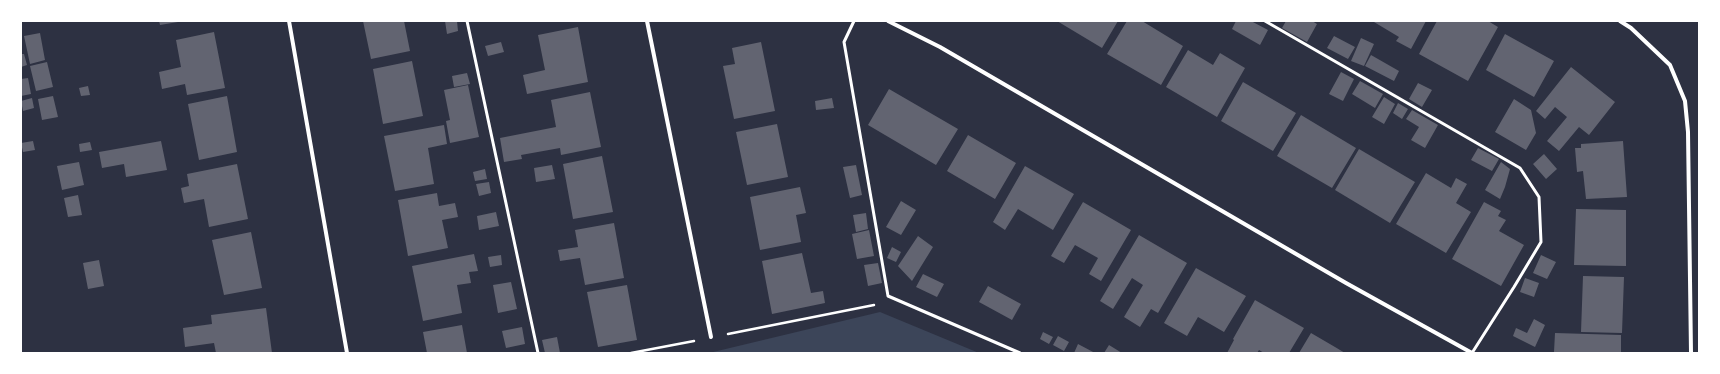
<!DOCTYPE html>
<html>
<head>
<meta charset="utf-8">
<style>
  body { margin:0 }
  #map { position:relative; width:1720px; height:374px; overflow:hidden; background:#2d3142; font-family:Mulish,sans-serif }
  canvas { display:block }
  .frame { position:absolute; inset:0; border:22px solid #fff; pointer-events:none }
</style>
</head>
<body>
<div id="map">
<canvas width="1720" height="374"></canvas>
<div class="frame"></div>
</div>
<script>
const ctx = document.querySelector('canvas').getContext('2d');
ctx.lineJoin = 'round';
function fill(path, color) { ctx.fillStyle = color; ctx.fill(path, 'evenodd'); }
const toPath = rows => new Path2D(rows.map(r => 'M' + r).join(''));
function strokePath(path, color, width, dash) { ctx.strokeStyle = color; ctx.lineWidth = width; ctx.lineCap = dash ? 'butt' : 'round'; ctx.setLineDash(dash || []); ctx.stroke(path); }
fill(toPath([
  [880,312,979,353,709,353]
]), '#3c4559');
fill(toPath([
  [159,21,178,21,178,22,160,25],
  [363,21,404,21,410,51,371,59],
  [445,21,457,21,458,31,447,34],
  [1057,21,1118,21,1102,48],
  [1127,21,1142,21,1183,46,1161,85,1107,54],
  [1236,21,1251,21,1268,30,1260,45,1232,29],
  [1286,21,1312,21,1317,24,1307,42,1282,28],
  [1375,21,1426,21,1411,49,1396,41,1399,37,1374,22],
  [1437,21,1488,21,1498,27,1468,81,1419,54],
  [578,27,588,82,527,94,523,75,545,70,538,35],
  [214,32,225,88,187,95,185,84,162,89,159,72,181,67,176,40],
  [40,33,45,60,30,64,24,36],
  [1505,34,1554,61,1534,97,1486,70],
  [1334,36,1355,47,1348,59,1327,48],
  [1361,38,1374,44,1364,66,1351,61],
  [501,42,504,52,488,56,485,46],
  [761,42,775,111,734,119,723,66,735,64,732,48],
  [1188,50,1213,65,1220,53,1245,68,1217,117,1166,87],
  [21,54,24,54,27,65,21,67],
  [1371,55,1399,71,1394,81,1365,66],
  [412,61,423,116,383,124,373,69],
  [47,62,53,87,36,91,30,66],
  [1571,67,1615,102,1589,135,1579,127,1559,151,1547,141,1567,117,1555,107,1545,119,1536,111],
  [1341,72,1354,79,1343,101,1329,94],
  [467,73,470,84,454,87,452,76],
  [28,78,31,94,21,96,21,79],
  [1360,81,1383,94,1375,108,1352,94],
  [1243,82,1296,113,1273,151,1221,121],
  [1418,83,1432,90,1422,107,1409,99],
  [468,85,479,137,450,143,446,121,450,120,444,90],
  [88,86,90,95,81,96,79,88],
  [889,89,958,129,936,165,868,125],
  [590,92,601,147,561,155,560,148,521,155,522,159,504,162,500,138,556,127,551,100],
  [53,96,58,117,42,120,38,99],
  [227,96,237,152,199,160,188,104],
  [1384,97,1395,104,1384,124,1372,117],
  [32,98,34,108,23,111,21,101],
  [832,98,834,108,816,110,815,101],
  [1514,99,1531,110,1536,133,1526,150,1495,132],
  [1398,103,1408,109,1402,119,1393,113],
  [1412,110,1438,125,1425,148,1411,140,1419,127,1406,119],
  [1301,115,1356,148,1332,188,1277,156],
  [777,124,788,177,747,185,736,132],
  [444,125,447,144,428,148,434,184,395,191,384,136],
  [968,135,1016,163,995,199,947,171],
  [33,141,35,150,23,152,21,143],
  [161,141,167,170,126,177,124,164,102,168,99,152],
  [1623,141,1627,197,1586,199,1583,171,1577,172,1575,148,1581,148,1581,144],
  [90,142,92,150,80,152,79,144],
  [1478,148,1499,159,1492,171,1471,160],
  [1359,149,1415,182,1390,223,1335,190],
  [1544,154,1557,169,1546,179,1533,164],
  [602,156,613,212,573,219,563,164],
  [79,162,84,185,62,190,57,166],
  [1501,162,1510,169,1505,187,1500,199,1485,190],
  [237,164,248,219,209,227,204,199,184,203,181,188,189,186,187,174],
  [552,165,555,179,536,182,534,168],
  [856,165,862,195,850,198,843,167],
  [1025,166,1074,194,1053,230,1018,209,1005,230,993,222],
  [485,169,487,179,475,181,473,172],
  [1426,173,1451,188,1456,178,1467,184,1456,203,1471,212,1446,253,1396,224],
  [489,182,491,193,479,196,476,184],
  [800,187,806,213,796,215,801,242,760,250,750,197],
  [437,193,439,206,455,203,458,217,442,220,448,248,408,256,398,200],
  [78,195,82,215,68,217,64,198],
  [901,201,916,210,901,235,886,227],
  [1083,202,1131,230,1101,281,1089,274,1098,258,1075,245,1064,263,1051,256],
  [1484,202,1501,211,1498,216,1506,220,1499,231,1524,245,1501,286,1452,259],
  [1576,209,1626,210,1626,266,1574,265],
  [496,212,499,226,479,230,477,216],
  [866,213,868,229,856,232,853,215],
  [614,223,624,278,585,285,580,258,560,261,558,250,578,247,575,230],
  [869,230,874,256,857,259,852,234],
  [251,232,262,288,224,295,212,240],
  [1139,235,1187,263,1158,313,1151,309,1140,327,1124,317,1143,285,1132,278,1113,309,1100,301],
  [918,236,933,247,912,281,898,266],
  [892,247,901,252,896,262,887,258],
  [802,253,811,293,823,291,825,303,772,314,762,261],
  [474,254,478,271,469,272,471,283,457,285,462,313,423,321,412,266],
  [501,255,502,265,490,267,488,257],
  [1541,255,1556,262,1547,279,1533,273],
  [99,260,104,286,88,289,83,263],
  [878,263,882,283,868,286,864,265],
  [1196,268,1246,296,1224,332,1198,317,1187,336,1164,323],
  [923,274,944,284,937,297,916,287],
  [1583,276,1624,277,1622,333,1581,332],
  [1525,278,1539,283,1534,297,1520,292],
  [511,282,517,309,498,313,493,285],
  [627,285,637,340,598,347,587,292],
  [988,286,1021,304,1012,320,979,302],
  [1255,300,1304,328,1289,353,1264,353,1259,350,1257,353,1227,353,1234,340,1233,339],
  [266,308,272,353,216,353,214,343,185,347,183,328,212,324,211,315],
  [1534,319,1545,325,1535,347,1513,336,1516,328,1527,333],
  [462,325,467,353,427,353,423,332],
  [522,327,525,344,506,348,502,331],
  [1043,332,1053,337,1049,344,1040,339],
  [1311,333,1335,347,1345,353,1299,353],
  [1555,333,1621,335,1621,353,1554,352],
  [1058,336,1069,342,1064,351,1053,345],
  [557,337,560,353,545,353,542,340],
  [1078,344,1095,353,1074,353],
  [1109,345,1122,353,1104,353]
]), '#626471');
strokePath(toPath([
  [728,334,874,305],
  [631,353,694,341]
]), '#fff', 2.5);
strokePath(toPath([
  [467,21,538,353],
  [854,21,844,42,888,296,1020,353],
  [1265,21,1520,168,1539,197,1541,242,1514,287,1472,353]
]), '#fff', 3);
strokePath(toPath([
  [289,21,347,353],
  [647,21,711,337],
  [888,21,940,47,1346,283,1472,353],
  [1620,21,1631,28,1670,65,1685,101,1688,132,1691,353]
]), '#fff', 4);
</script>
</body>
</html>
